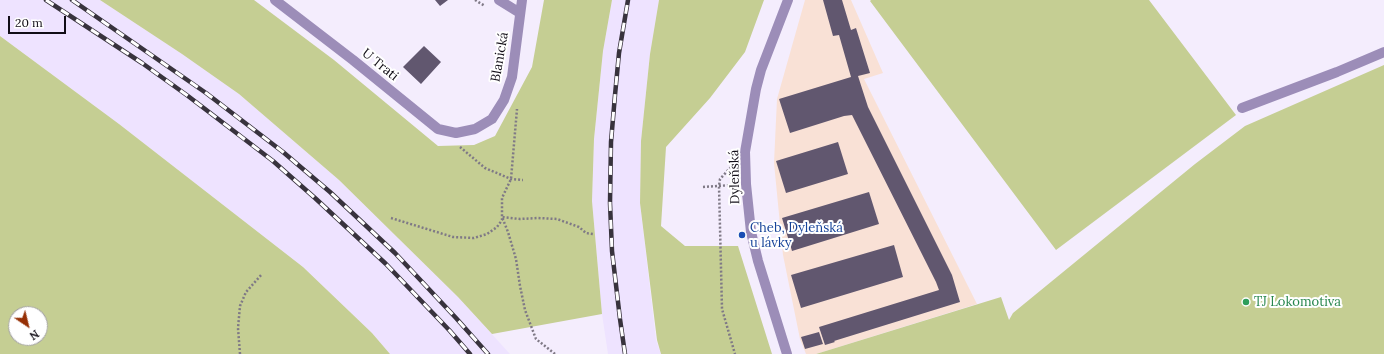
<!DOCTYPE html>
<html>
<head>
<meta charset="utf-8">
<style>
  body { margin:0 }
  #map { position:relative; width:1384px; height:354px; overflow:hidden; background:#f4edfd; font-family:Lora,serif }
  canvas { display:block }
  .north { position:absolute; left:8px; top:306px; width:40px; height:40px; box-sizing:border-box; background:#fff; border:1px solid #a09ea2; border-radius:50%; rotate:145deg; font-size:11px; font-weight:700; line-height:16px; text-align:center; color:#110d16 }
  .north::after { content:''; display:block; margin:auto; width:14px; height:18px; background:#963005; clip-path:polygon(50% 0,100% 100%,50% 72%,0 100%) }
  .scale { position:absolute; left:8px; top:16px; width:58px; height:18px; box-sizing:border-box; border:2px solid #110d16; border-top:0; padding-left:5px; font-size:12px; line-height:14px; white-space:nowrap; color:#110d16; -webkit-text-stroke:3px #fff; paint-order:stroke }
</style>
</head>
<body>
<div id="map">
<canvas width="1384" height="354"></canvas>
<div class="north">N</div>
<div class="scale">20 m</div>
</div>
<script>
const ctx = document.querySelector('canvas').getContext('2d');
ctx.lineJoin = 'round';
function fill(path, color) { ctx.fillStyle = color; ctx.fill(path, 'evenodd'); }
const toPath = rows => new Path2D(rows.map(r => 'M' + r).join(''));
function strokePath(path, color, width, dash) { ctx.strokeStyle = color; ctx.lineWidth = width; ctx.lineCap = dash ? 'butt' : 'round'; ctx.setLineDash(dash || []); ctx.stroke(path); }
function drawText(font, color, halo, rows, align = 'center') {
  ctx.font = font + ' Lora,serif'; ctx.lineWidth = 4; ctx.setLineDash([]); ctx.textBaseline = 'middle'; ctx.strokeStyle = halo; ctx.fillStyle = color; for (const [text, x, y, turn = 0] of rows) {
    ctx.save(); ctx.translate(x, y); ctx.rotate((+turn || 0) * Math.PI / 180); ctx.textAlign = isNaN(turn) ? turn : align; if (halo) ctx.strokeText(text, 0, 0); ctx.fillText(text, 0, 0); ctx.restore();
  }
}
fill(toPath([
  [0,0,100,0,182,54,239,94,339,180,458,297,510,354,390,354,372,333,303,267,119,124,0,36],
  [612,0,659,0,650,54,641,141,640,203,656,340,661,354,608,354,602,314,592,201,594,139,603,51]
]), '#eee3ff');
fill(toPath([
  [805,0,851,0,883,73,864,79,977,304,816,354,806,354,800,339,783,255,774,163,777,99]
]), '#f9e1d6');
fill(toPath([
  [100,0,254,0,334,60,438,146,474,145,495,136,532,67,544,0,612,0,603,51,594,139,592,201,602,314,492,334,458,297,339,180,239,94,182,54],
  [659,0,764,0,745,52,710,98,666,147,661,226,685,246,738,246,772,354,661,354,657,340,640,203,641,141,650,54],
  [871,0,1149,0,1236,115,1056,250,870,1],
  [0,36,119,124,303,267,372,333,390,354,0,354],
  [16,314,40,314,40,338,16,338],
  [1384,65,1384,354,816,354,1001,297,1009,320,1013,313,1195,164,1245,126]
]), '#c5ce93');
fill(toPath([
  [435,0,448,0,440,6],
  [823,0,842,0,851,30,856,28,870,73,858,76,868,107,952,275,960,302,834,341,835,342,825,345,819,327,939,290,936,282,852,115,844,116,790,133,779,99,851,77,839,35,833,36],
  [424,46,441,62,421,84,403,67],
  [838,142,848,174,786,193,776,161],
  [869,192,879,224,792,251,782,218],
  [894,245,903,277,801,308,791,275],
  [819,332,823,344,805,349,801,337]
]), '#61576f');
strokePath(toPath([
  [475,0,485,6],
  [460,147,485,168,511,179,523,180],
  [731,167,720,179,719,186,722,309,735,354],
  [703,187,732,185],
  [391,218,453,237,474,238,487,234,497,227,502,220,502,198,511,179,517,109],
  [240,354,238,328,240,306,246,292,262,274],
  [555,354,536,339,525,310,520,286,516,259,508,232,502,217,520,219,538,218,557,219,579,227,586,233,593,234]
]), '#7f7986', 2.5, [2, 2]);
strokePath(toPath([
  [1242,108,1337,72,1384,52]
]), '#9c8db8', 10);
strokePath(toPath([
  [275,0,353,60,438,129,456,133,475,129,492,119,504,100,512,77,522,0],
  [499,0,520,13],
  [787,354,758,261,751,232,746,184,745,152,756,89,761,70,788,0]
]), '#9c8db8', 10);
const rail = toPath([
  [46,0,142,63,188,96,273,161,315,198,386,264,450,331,470,354],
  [72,0,206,93,283,152,330,192,395,253,456,318,488,354],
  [625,354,620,319,612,251,610,203,611,142,615,95,619,53,628,0]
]);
strokePath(rail, '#38333d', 4.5);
strokePath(rail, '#fff', 3, [9]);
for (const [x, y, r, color] of [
  [742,235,4,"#1a4fb4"],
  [1246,302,4,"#2e9e5b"]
]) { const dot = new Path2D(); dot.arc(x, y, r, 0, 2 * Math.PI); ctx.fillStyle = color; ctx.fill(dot); strokePath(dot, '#fff', 1.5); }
drawText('13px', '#110d16', '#fff', [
  ["Blanická",500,57,-80],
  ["U Trati",380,65,39],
  ["Dyleňská",735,177,-91]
]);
drawText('13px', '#164399', '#fff', [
  ["Cheb, Dyleňská",750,228],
  ["u lávky",750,243]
], 'left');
drawText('13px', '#27864d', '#fff', [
  ["TJ Lokomotiva",1254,302]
], 'left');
</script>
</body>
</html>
